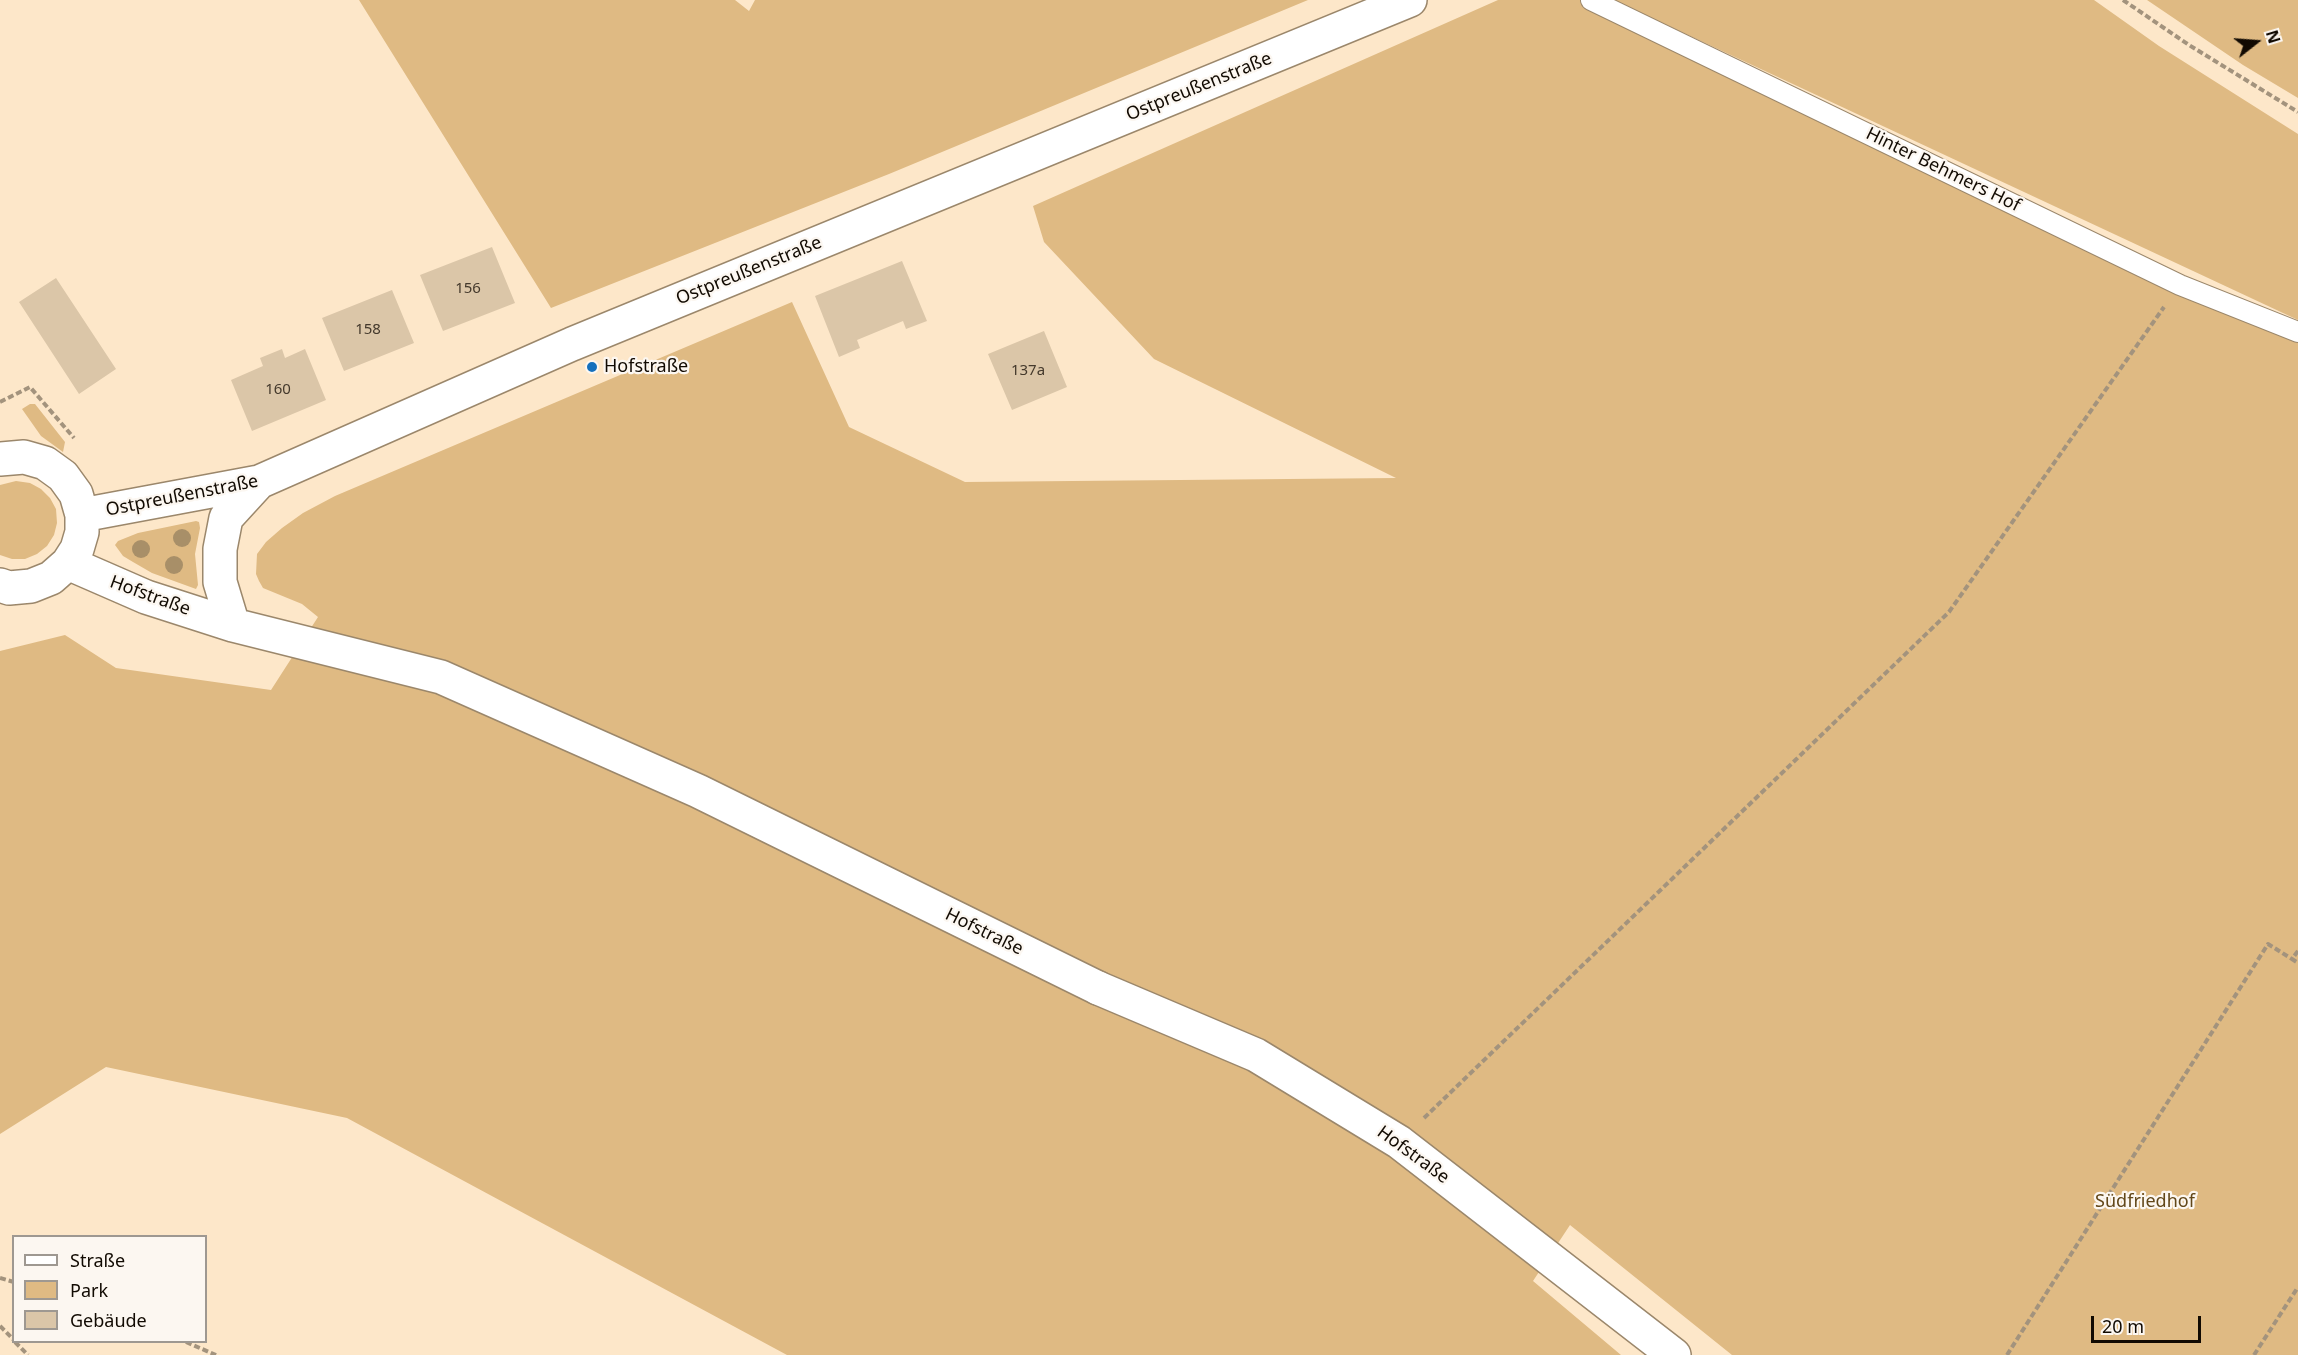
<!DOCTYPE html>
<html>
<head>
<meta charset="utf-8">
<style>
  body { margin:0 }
  #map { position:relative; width:2298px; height:1355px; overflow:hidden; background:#fde7c9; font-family:"Noto Sans",sans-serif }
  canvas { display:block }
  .legend { position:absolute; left:12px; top:1235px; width:195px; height:108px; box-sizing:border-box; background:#fcf7f1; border:2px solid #9e9891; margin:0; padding:8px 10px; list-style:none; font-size:18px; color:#110a02 }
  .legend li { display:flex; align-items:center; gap:12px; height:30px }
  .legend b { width:30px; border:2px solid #9e9891 }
  .north { position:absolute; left:2226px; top:12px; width:60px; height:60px; -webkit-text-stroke:4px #fcf7f1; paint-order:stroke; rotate:73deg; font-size:16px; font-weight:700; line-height:24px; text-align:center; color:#110a02 }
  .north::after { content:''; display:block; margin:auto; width:21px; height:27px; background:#110a02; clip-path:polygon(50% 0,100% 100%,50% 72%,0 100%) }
  .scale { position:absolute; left:2091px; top:1316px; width:110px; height:27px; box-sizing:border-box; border:3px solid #110a02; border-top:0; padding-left:8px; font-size:18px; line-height:21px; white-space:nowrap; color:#110a02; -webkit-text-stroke:4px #fcf7f1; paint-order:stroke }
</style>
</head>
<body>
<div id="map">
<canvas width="2298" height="1355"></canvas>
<ul class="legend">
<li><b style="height:8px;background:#fff"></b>Straße</li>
<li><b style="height:16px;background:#dfba83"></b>Park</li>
<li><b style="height:16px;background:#dbc6a8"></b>Gebäude</li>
</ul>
<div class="north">N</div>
<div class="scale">20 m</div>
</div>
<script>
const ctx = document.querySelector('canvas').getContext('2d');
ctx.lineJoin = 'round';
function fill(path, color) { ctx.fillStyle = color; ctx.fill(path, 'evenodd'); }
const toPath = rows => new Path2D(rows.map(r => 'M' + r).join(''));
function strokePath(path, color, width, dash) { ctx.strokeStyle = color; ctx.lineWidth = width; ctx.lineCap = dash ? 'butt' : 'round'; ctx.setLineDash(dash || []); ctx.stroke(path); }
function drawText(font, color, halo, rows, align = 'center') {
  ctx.font = font + ' "Noto Sans",sans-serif'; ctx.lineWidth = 4.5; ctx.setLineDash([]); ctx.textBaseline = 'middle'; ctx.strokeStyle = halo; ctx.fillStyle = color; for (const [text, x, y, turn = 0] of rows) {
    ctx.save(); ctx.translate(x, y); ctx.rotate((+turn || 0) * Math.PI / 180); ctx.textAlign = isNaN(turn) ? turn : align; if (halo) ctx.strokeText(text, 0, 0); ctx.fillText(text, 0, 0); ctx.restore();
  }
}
fill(toPath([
  [359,0,735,0,749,11,755,0,1308,0,889,174,551,308],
  [1498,0,1584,0,2298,342,2298,1355,1732,1355,1570,1225,1533,1281,1621,1355,787,1355,347,1118,106,1067,0,1134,0,651,65,635,116,668,271,690,318,617,302,604,263,588,259,581,256,574,257,554,266,542,282,528,303,513,335,496,792,302,849,427,965,482,1396,478,1154,359,1044,242,1033,206],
  [1613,0,2094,0,2159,46,2298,134,2298,320],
  [2147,0,2298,0,2298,98,2243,65],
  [30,404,35,404,65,442,63,452,41,436,22,409],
  [16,481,30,483,41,489,50,498,56,509,57,523,54,535,47,546,37,554,25,559,12,559,0,555,0,485],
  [196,521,199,522,200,528,195,554,198,585,196,589,152,573,133,562,123,556,115,545,118,541,138,533]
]), '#dfba83');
fill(toPath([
  [492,247,515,303,443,331,420,275],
  [902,261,927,321,906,329,903,321,857,340,860,348,839,357,815,296],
  [56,278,116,369,79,394,19,302],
  [392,290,414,343,344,371,322,318],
  [1044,331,1067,387,1012,410,988,354],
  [282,349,285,358,305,349,326,400,252,431,231,380,263,366,260,358]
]), '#dbc6a8');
const lane = toPath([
  [1591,0,2180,285,2298,332]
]);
const street = toPath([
  [1098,988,1256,1055,1399,1142,1674,1355]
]);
const secondary = toPath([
  [0,459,24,457,45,463,63,476,76,494,82,515,82,532,77,549,68,563,51,578,31,586,9,588,0,585],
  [82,515,259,482,572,344,1410,0],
  [68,563,146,597,233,625,441,677,698,791,1098,988],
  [233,625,220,582,220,549,226,518,259,482]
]);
strokePath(lane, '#9b876b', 22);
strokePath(street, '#9b876b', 36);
strokePath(secondary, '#9b876b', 36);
strokePath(toPath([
  [2123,0,2189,45,2298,112],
  [0,402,30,387,74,438],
  [2298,951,2292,959,2298,963],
  [1424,1118,1949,612,2164,307],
  [0,1278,14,1282],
  [0,1326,14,1340],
  [15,1342,28,1355],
  [186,1342,216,1355],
  [2007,1355,2268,944,2292,959],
  [2254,1355,2298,1287]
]), '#a3937d', 4, [6, 3]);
strokePath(lane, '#fff', 20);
strokePath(street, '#fff', 33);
strokePath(secondary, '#fff', 33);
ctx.fillStyle = '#a88f68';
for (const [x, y] of [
  [182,538],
  [141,549],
  [174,565]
]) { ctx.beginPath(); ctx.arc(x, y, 9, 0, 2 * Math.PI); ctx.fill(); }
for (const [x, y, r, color] of [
  [592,367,6,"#1470bd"]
]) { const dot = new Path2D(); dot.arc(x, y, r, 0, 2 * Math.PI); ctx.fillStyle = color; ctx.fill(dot); strokePath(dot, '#fcf7f1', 2); }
drawText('15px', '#44392c', null, [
  ["156",468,289],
  ["158",368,330],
  ["137a",1028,371],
  ["160",278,390]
]);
drawText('18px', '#110a02', '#fcf7f1', [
  ["Ostpreußenstraße",1199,87,-22],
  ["Hinter Behmers Hof",1943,170,26],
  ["Ostpreußenstraße",749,271,-22],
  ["Ostpreußenstraße",182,496,-11],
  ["Hofstraße",150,596,20],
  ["Hofstraße",984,932,26],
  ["Hofstraße",1413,1155,36]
]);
drawText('18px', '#110a02', '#fcf7f1', [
  ["Hofstraße",604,367]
], 'left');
drawText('18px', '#624719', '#fcf7f1', [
  ["Südfriedhof",2145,1202]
]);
</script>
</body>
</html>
